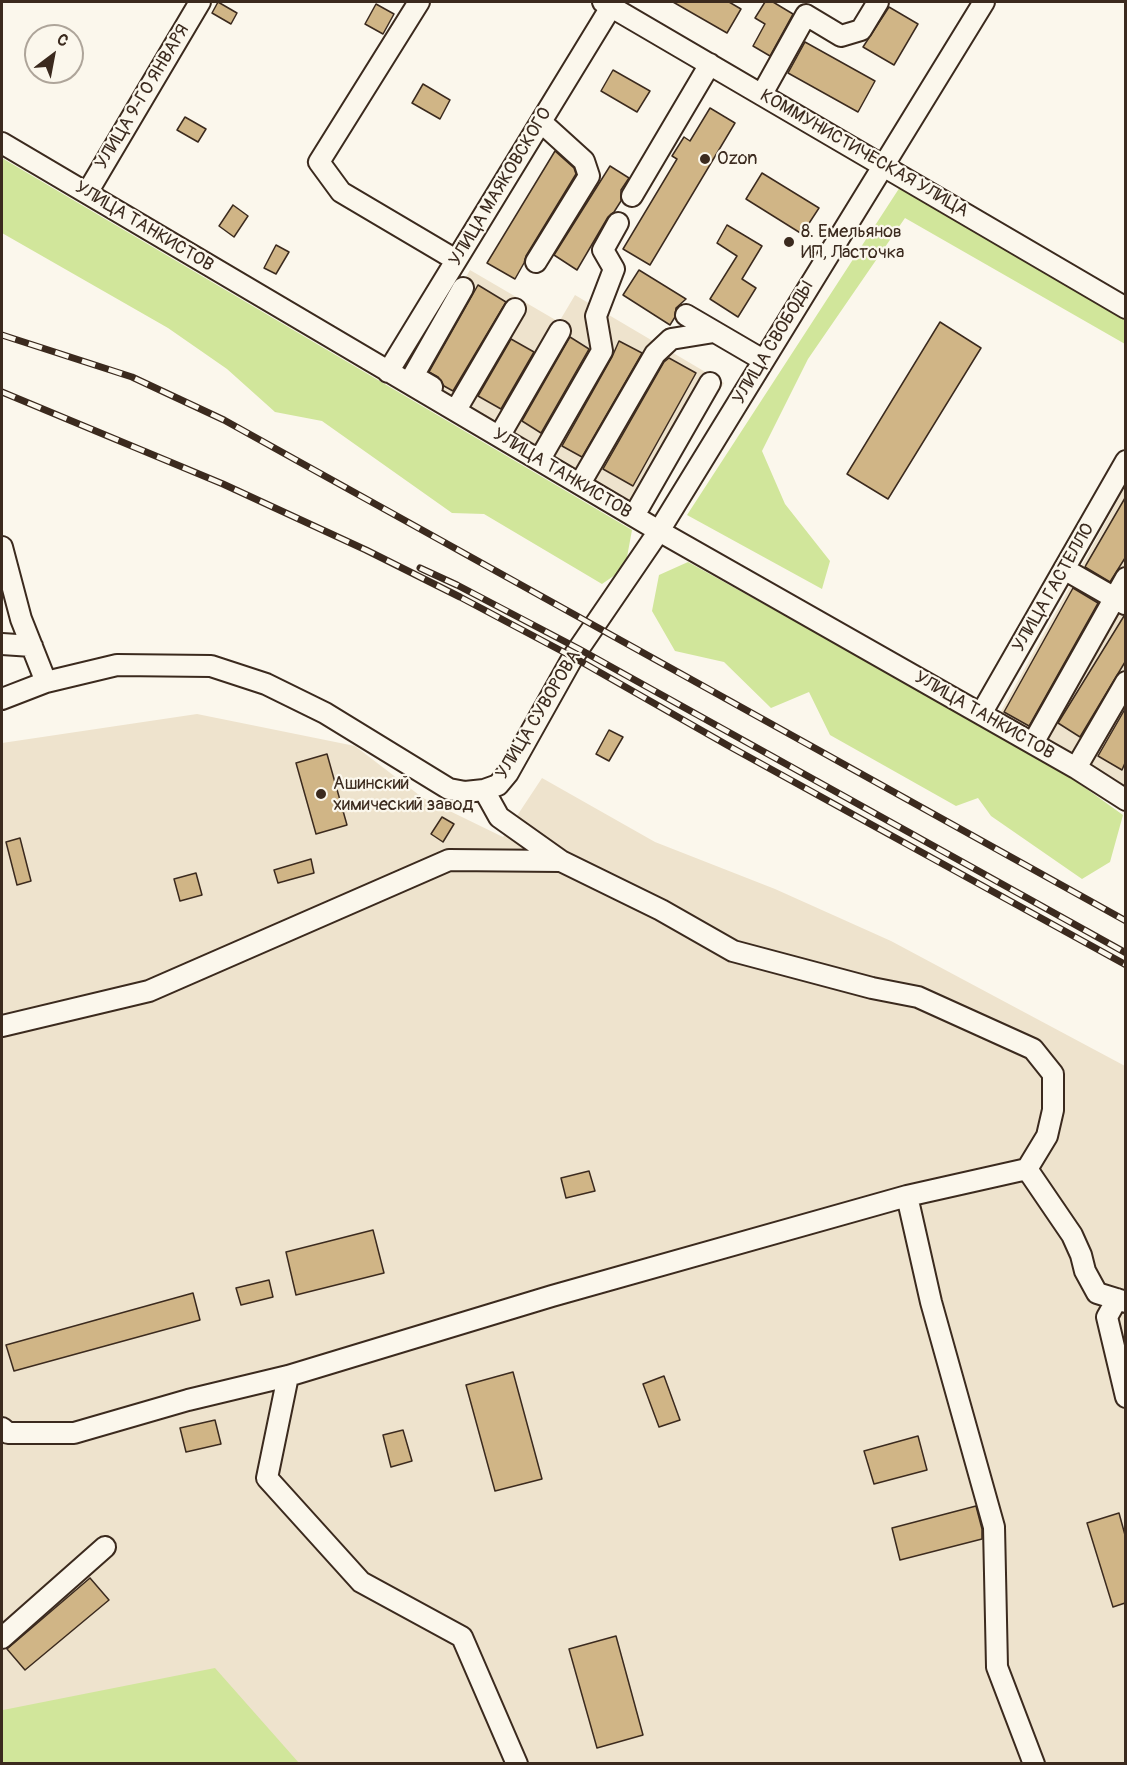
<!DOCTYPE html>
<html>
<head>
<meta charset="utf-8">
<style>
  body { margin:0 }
  #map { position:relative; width:1127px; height:1765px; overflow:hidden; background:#fbf7ec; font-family:Pangolin,sans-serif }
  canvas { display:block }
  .frame { position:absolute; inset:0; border:3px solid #3b2a1e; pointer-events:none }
  .north { position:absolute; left:24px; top:24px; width:60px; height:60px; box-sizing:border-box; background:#fbf7ec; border:2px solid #aea59a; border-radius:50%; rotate:32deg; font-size:16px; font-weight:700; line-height:24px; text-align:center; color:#3b2a1e }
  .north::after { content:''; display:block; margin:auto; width:21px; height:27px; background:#3b2a1e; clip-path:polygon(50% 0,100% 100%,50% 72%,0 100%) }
</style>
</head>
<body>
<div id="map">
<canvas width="1127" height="1765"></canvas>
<div class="frame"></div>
<div class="north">С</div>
</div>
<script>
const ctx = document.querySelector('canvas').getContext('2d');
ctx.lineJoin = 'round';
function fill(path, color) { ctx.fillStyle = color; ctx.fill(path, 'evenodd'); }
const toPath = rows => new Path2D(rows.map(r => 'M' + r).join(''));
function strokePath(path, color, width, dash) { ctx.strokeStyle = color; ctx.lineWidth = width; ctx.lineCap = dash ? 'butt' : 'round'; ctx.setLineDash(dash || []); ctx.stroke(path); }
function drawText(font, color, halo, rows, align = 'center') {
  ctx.font = font + ' Pangolin,sans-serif'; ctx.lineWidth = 4.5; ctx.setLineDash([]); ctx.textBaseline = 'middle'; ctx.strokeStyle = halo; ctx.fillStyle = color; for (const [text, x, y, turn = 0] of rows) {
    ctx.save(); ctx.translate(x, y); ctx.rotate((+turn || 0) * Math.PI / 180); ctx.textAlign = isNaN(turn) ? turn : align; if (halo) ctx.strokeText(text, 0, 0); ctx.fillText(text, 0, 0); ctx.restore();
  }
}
fill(toPath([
  [470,270,559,322,575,295,724,383,644,517,407,376],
  [1125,487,1125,788,998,717],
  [197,714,355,746,423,798,503,837,542,778,655,842,775,889,891,941,1125,1066,1125,1763,2,1763,2,743]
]), '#eee3cd');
fill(toPath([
  [2,158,632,530,625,568,602,584,484,514,452,513,322,421,275,412,227,369,168,328,2,233],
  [900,187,1125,318,1125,344,905,218,808,359,762,451,785,504,830,561,822,589,687,515],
  [688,562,1049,762,1123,815,1110,862,1082,879,991,816,978,798,956,806,830,735,809,692,771,708,724,662,675,651,652,611,659,575],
  [215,1668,299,1763,2,1763,3,1710]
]), '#d1e69b');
const building = toPath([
  [218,2,237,13,231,24,212,13,218,2],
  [673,2,729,2,741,9,727,33,673,2],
  [765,2,773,2,793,14,770,56,753,46,765,24,755,18,765,2],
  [376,4,394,14,383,34,365,24,376,4],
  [889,7,918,24,894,65,863,47,889,7],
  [805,42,875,81,858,112,788,73,805,42],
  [613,70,650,91,637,112,601,91,613,70],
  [423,84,450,100,440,119,412,103,423,84],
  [710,108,735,123,650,265,623,249,677,159,672,156,684,137,690,141,710,108],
  [185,117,206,129,198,142,177,130,185,117],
  [555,151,574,168,576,174,526,256,524,263,515,279,487,263,555,151],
  [610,166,629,178,621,190,621,201,614,212,608,217,577,270,554,255,610,166],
  [762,173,819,208,802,234,746,199,762,173],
  [233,205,248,216,234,237,219,226,233,205],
  [727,225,762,246,742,279,756,288,738,317,710,299,737,256,717,243,727,225],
  [276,245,289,252,276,274,264,268,276,245],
  [639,270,686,299,676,308,675,317,670,325,623,295,639,270],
  [478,285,506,302,453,391,444,386,438,377,429,372,478,285],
  [940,322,981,348,888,499,847,474,940,322],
  [570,337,589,349,541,433,522,421,570,337],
  [511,339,534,352,501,409,478,396,511,339],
  [619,341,642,353,582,457,562,446,612,357,619,341],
  [669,358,696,373,633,486,603,469,664,362,669,358],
  [1125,498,1125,558,1110,582,1085,567,1086,565,1125,498],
  [1073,588,1098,603,1029,726,1004,712,1073,588],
  [1124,616,1125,616,1125,662,1080,737,1058,723,1124,616],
  [1125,709,1125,763,1122,770,1098,756,1125,709],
  [609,730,623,737,609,761,596,754,609,730],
  [327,754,347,825,316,834,296,763,327,754],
  [442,817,454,824,443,842,431,834,442,817],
  [20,838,31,881,17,885,6,842,20,838],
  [311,859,314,873,278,883,274,870,311,859],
  [196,873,202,895,180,901,174,879,196,873],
  [589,1171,595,1191,566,1198,561,1178,589,1171],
  [373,1230,384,1273,296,1295,286,1252,373,1230],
  [269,1280,273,1297,241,1305,236,1288,269,1280],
  [193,1293,200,1320,14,1371,6,1345,193,1293],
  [513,1372,542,1479,495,1491,466,1385,513,1372],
  [664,1376,680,1420,659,1427,643,1384,664,1376],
  [215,1420,221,1444,186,1452,180,1428,215,1420],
  [403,1430,412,1461,391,1467,383,1435,403,1430],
  [918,1436,927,1470,874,1484,864,1451,918,1436],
  [976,1506,982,1529,982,1539,900,1560,892,1528,976,1506],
  [1119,1513,1125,1535,1125,1603,1113,1607,1087,1523,1119,1513],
  [90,1578,109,1600,25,1670,7,1649,90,1578],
  [616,1636,643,1735,597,1748,569,1649,616,1636]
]);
fill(building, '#d0b586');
strokePath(building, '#3b2a1e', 1.5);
const minor = toPath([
  [419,2,319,162,341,192,456,260],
  [603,2,1126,308],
  [762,94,806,15,841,36,861,30,878,2],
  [2,143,659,531,1076,768,1126,800],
  [87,193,200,2],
  [632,196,710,64],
  [536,262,589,176,584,161,541,122],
  [686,315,763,360],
  [388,372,614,2],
  [432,387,413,376,463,288],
  [460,403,515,309],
  [504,428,560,331],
  [544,452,602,351,596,316,614,269,603,250,618,223],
  [585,475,655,354,671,339,714,332],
  [639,507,710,383],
  [2,547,21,619,46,682],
  [1064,569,1125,604],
  [2,644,32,646],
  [2,699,46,682,117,665,211,666,266,684,325,713,449,789,465,792,484,790,498,785,508,773,573,657,659,531,984,2],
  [981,714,1126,461],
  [1033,743,1126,578],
  [1076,768,1126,682],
  [2,1026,149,991,449,860,561,861],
  [1027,1169,1072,1235,1081,1255,1085,1271,1097,1293,1126,1302],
  [907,1196,931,1302,994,1527,997,1667,1034,1764],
  [1117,1299,1107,1317,1126,1397],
  [288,1376,267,1478,361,1582,462,1637,517,1764],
  [2,1428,8,1433,74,1433,188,1400,288,1376,552,1296,907,1196,1027,1169,1047,1136,1053,1110,1053,1074,1033,1049,918,997,872,988,733,951,661,910,561,861,499,817,484,790],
  [2,1638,105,1547]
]);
strokePath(minor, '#3b2a1e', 24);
strokePath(minor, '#fbf7ec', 20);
const rail = toPath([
  [2,335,132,377,224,420,1126,921],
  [2,392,223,484,366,550,460,597,573,657,727,745,1126,965],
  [420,568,457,585,579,649,1126,953]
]);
strokePath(rail, '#3b2a1e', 7);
strokePath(rail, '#fbf7ec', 4.5, [14]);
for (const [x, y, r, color] of [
  [705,159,6,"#3b2a1e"],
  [789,242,6,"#3b2a1e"],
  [321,794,6,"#3b2a1e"]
]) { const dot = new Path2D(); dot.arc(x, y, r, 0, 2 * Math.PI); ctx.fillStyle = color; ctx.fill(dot); strokePath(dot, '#fbf7ec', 2); }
drawText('18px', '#3b2a1e', '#fbf7ec', [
  ["УЛИЦА 9-ГО ЯНВАРЯ",143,97,-59],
  ["КОММУНИСТИЧЕСКАЯ УЛИЦА",864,154,30],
  ["УЛИЦА МАЯКОВСКОГО",501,187,-59],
  ["УЛИЦА ТАНКИСТОВ",144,227,31],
  ["УЛИЦА СВОБОДЫ",774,343,-59],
  ["УЛИЦА ТАНКИСТОВ",562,474,31],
  ["УЛИЦА ГАСТЕЛЛО",1054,588,-60],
  ["УЛИЦА СУВОРОВА",539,715,-59],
  ["УЛИЦА ТАНКИСТОВ",984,716,30]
]);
drawText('18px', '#3b2a1e', '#fbf7ec', [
  ["Ozon",717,159],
  ["8. Емельянов",801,232],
  ["ИП, Ласточка",801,253],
  ["Ашинский",333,784],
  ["химический завод",333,805]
], 'left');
</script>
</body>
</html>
